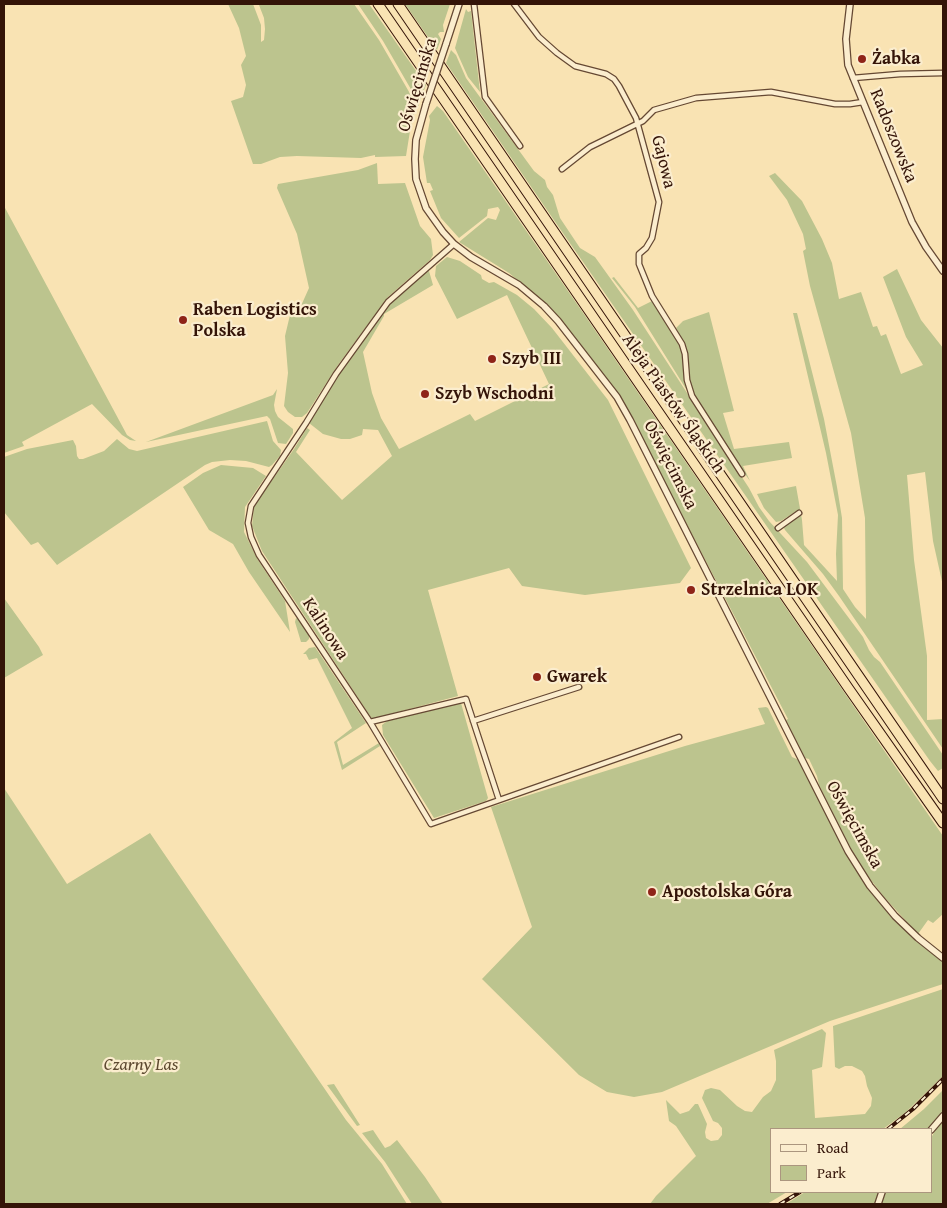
<!DOCTYPE html>
<html>
<head>
<meta charset="utf-8">
<style>
  body { margin:0 }
  #map { position:relative; width:947px; height:1208px; overflow:hidden; background:#f9e3b3; font-family:"Gentium Book Plus",serif }
  canvas { display:block }
  .frame { position:absolute; inset:0; border:5px solid #341408; pointer-events:none }
  .legend { position:absolute; left:770px; top:1128px; width:162px; height:65px; box-sizing:border-box; background:#fbedce; border:1px solid #ab967f; margin:0; padding:6px 9px; list-style:none; font-size:15px; color:#341408 }
  .legend li { display:flex; align-items:center; gap:10px; height:25px }
  .legend b { width:25px; border:1px solid #ab967f }
</style>
</head>
<body>
<div id="map">
<canvas width="947" height="1208"></canvas>
<div class="frame"></div>
<ul class="legend">
<li><b style="height:6px;background:#fbedce"></b>Road</li>
<li><b style="height:14px;background:#bcc48e"></b>Park</li>
</ul>
</div>
<script>
const ctx = document.querySelector('canvas').getContext('2d');
ctx.lineJoin = 'round';
function fill(path, color) { ctx.fillStyle = color; ctx.fill(path, 'evenodd'); }
const toPath = rows => new Path2D(rows.map(r => 'M' + r).join(''));
function strokePath(path, color, width, dash) { ctx.strokeStyle = color; ctx.lineWidth = width; ctx.lineCap = dash ? 'butt' : 'round'; ctx.setLineDash(dash || []); ctx.stroke(path); }
function drawText(font, color, halo, rows, align = 'center') {
  ctx.font = font + ' "Gentium Book Plus",serif'; ctx.lineWidth = 4.5; ctx.setLineDash([]); ctx.textBaseline = 'middle'; ctx.strokeStyle = halo; ctx.fillStyle = color; for (const [text, x, y, turn = 0] of rows) {
    ctx.save(); ctx.translate(x, y); ctx.rotate((+turn || 0) * Math.PI / 180); ctx.textAlign = isNaN(turn) ? turn : align; if (halo) ctx.strokeText(text, 0, 0); ctx.fillText(text, 0, 0); ctx.restore();
  }
}
fill(toPath([
  [228,4,253,4,261,25,261,42,264,40,265,29,264,18,259,5,260,4,354,4,379,40,412,97,419,105,415,110,410,131,406,156,375,157,375,155,361,158,297,156,280,157,261,164,253,164,231,101,243,97,246,85,241,65,246,56,239,28],
  [358,4,369,4,426,85,420,101,416,98,383,41],
  [405,4,450,4,443,25,444,32,440,32,438,34,441,39,437,50],
  [466,9,468,12,471,11,480,92,468,77,455,48],
  [451,50,456,55,466,78,534,171,545,180,547,187,553,195,560,218,580,248,595,257,633,310,749,488,759,507,769,521,807,562,863,637,869,650,874,657,880,662,943,755,943,768,938,771,930,761,558,226,446,63],
  [437,106,443,111,577,304,943,836,943,914,933,923,928,920,918,934,884,897,861,867,851,849,819,785,817,776,809,759,805,758,786,720,788,719,621,398,546,304,509,273,459,242,488,218,496,220,500,210,498,207,488,209,487,216,459,238,441,218,430,191,433,190,430,183,427,183,423,157,430,120,429,116],
  [377,163,378,184,405,183,420,226,431,239,433,255,430,260,388,297,338,365,307,413,302,417,295,417,288,412,284,406,288,373,285,336,290,315,296,317,309,288,297,234,277,188,278,184,358,170],
  [775,173,802,201,822,239,832,263,839,299,861,292,873,327,877,326,881,336,886,334,901,374,923,365,906,337,883,277,897,269,921,320,943,348,943,586,933,541,925,472,907,475,914,560,927,656,927,720,943,719,943,749,839,596,823,574,785,530,784,528,786,524,797,514,795,512,781,521,776,522,764,508,757,494,796,486,802,520,804,545,837,581,836,554,838,515,826,453,793,313,797,313,824,419,837,487,842,518,843,589,855,607,866,619,865,518,851,433,810,286,803,251,806,249,803,234,787,200,769,176],
  [4,206,127,435,136,441,130,440,122,435,92,404,22,442,24,446,4,453],
  [447,257,460,261,481,275,482,279,489,283,494,282,517,295,534,309,552,328,608,400,691,568,680,583,585,595,522,586,509,568,428,590,458,696,372,719,262,551,252,526,254,506,294,449,307,428,310,430,296,452,342,500,392,456,378,430,363,429,362,435,350,439,341,439,323,434,309,423,337,375,390,302,428,271,429,271,433,285,384,314,384,316,363,352,372,393,381,418,399,449,470,414,475,421,549,384,507,295,457,319,435,276,436,266],
  [614,277,638,308,652,301,676,338,682,350,684,375,691,397,635,307,612,278],
  [709,312,734,411,723,413,734,449,789,442,792,458,743,466,750,481,731,455,697,402,688,377,688,356,684,344,676,328,683,321],
  [277,389,274,405,275,411,278,417,293,429,293,433,286,444,278,443,270,419,267,416,146,442,273,395],
  [267,421,273,441,281,450,280,456,272,465,269,467,246,461,230,460,212,462,205,465,57,565,38,542,31,545,4,512,4,457,27,449,73,440,76,446,77,456,79,459,83,459,104,451,117,439,129,449,137,451],
  [221,465,253,468,266,476,245,507,244,532,258,560,285,601,290,632,249,572,233,544,209,530,183,487,203,473],
  [4,598,39,647,43,655,4,678],
  [296,618,298,619,309,635,309,639,306,642,301,642,295,622],
  [315,647,366,723,337,742,343,765,379,743,380,746,342,770,334,742,352,728,317,658,309,660,306,654,303,654,309,648],
  [461,703,488,798,486,801,434,818,383,735,382,725,387,721],
  [766,707,768,708,792,757,799,760,855,869,890,916,915,940,943,962,943,984,830,1021,662,1092,634,1097,607,1092,579,1075,482,979,532,927,491,807,685,746,765,724,758,708],
  [4,788,67,884,150,833,311,1069,346,1120,382,1164,407,1204,4,1204],
  [943,989,943,1076,906,1112,890,1124,883,1129,771,1129,771,1192,787,1192,767,1204,650,1204,656,1196,696,1156,676,1126,669,1121,666,1100,680,1114,689,1111,695,1104,698,1104,707,1124,705,1132,706,1138,711,1141,718,1140,722,1135,722,1128,718,1123,713,1121,702,1098,705,1090,711,1088,720,1090,737,1106,745,1111,752,1112,763,1097,771,1091,776,1080,776,1061,774,1050,822,1029,826,1033,822,1067,812,1070,815,1118,865,1114,871,1106,872,1098,867,1086,865,1076,862,1071,852,1066,845,1066,839,1069,835,1067,833,1026],
  [334,1084,360,1125,357,1126,327,1085],
  [943,1090,943,1112,928,1129,900,1129,924,1109],
  [943,1121,943,1204,786,1204,805,1192,931,1192,931,1138,936,1129],
  [373,1130,385,1148,390,1146,397,1140,425,1177,443,1204,412,1204,385,1162,362,1133]
]), '#bcc48e');
const minor = toPath([
  [474,4,485,97,520,146],
  [514,4,539,37,557,53,575,66,606,74,614,79,619,86,636,118,659,202,652,238,646,248,639,254,639,264,652,296,682,344,685,354,687,380,692,396,742,474],
  [853,78,900,74,943,73],
  [562,169,590,147,643,121,654,110,696,98,771,92,835,104,850,104,863,102],
  [454,244,388,302,336,374,306,423,251,506,248,523,251,537,259,555,370,722,431,824,679,737],
  [778,528,799,513],
  [473,721,579,687],
  [370,722,466,699,499,800]
]);
const tertiary = toPath([
  [850,4,846,39,848,65,912,222,926,247,943,271],
  [446,44,459,4],
  [426,104,416,140,415,159,416,179,426,208,443,232,454,244,471,257,519,285,544,306,558,321,617,397,630,420,848,851,870,886,895,916,918,938,943,958],
  [931,1130,943,1116],
  [878,1204,882,1192]
]);
const motorway = toPath([
  [378,4,849,689,943,823],
  [398,4,943,799]
]);
strokePath(minor, '#654833', 7);
strokePath(tertiary, '#654833', 8);
strokePath(motorway, '#341408', 11);
strokePath(minor, '#fbedce', 4.5);
strokePath(tertiary, '#fbedce', 5.5);
strokePath(motorway, '#f9e3b3', 9);
const rail = toPath([
  [888,1129,913,1109,943,1079],
  [780,1204,800,1192]
]);
strokePath(rail, '#341408', 4);
strokePath(rail, '#fbedce', 2, [5.5]);
const tertiaryBridge = toPath([
  [426,104,446,44]
]);
strokePath(tertiaryBridge, '#654833', 8, []);
strokePath(tertiaryBridge, '#fbedce', 5.5);
for (const [x, y, r, color] of [
  [862,59,5,"#8f2418"],
  [183,320,5,"#8f2418"],
  [492,359,5,"#8f2418"],
  [425,394,5,"#8f2418"],
  [691,590,5,"#8f2418"],
  [537,677,5,"#8f2418"],
  [652,892,5,"#8f2418"]
]) { const dot = new Path2D(); dot.arc(x, y, r, 0, 2 * Math.PI); ctx.fillStyle = color; ctx.fill(dot); strokePath(dot, '#fbedce', 2); }
drawText('bold 18px', '#341408', '#fbedce', [
  ["Żabka",872,59],
  ["Raben Logistics",193,310],
  ["Polska",193,331],
  ["Szyb III",502,359],
  ["Szyb Wschodni",435,394],
  ["Strzelnica LOK",701,590],
  ["Gwarek",547,677],
  ["Apostolska Góra",662,892]
], 'left');
drawText('18px', '#341408', '#fbedce', [
  ["Oświęcimska",418,85,-73],
  ["Radoszowska",893,136,68],
  ["Gajowa",663,162,76],
  ["Aleja Piastów Śląskich",673,404,55],
  ["Oświęcimska",670,465,63],
  ["Kalinowa",325,629,57],
  ["Oświęcimska",854,825,61]
]);
drawText('italic 18px', '#5d4930', '#fbedce', [
  ["Czarny Las",141,1065]
]);
</script>
</body>
</html>
